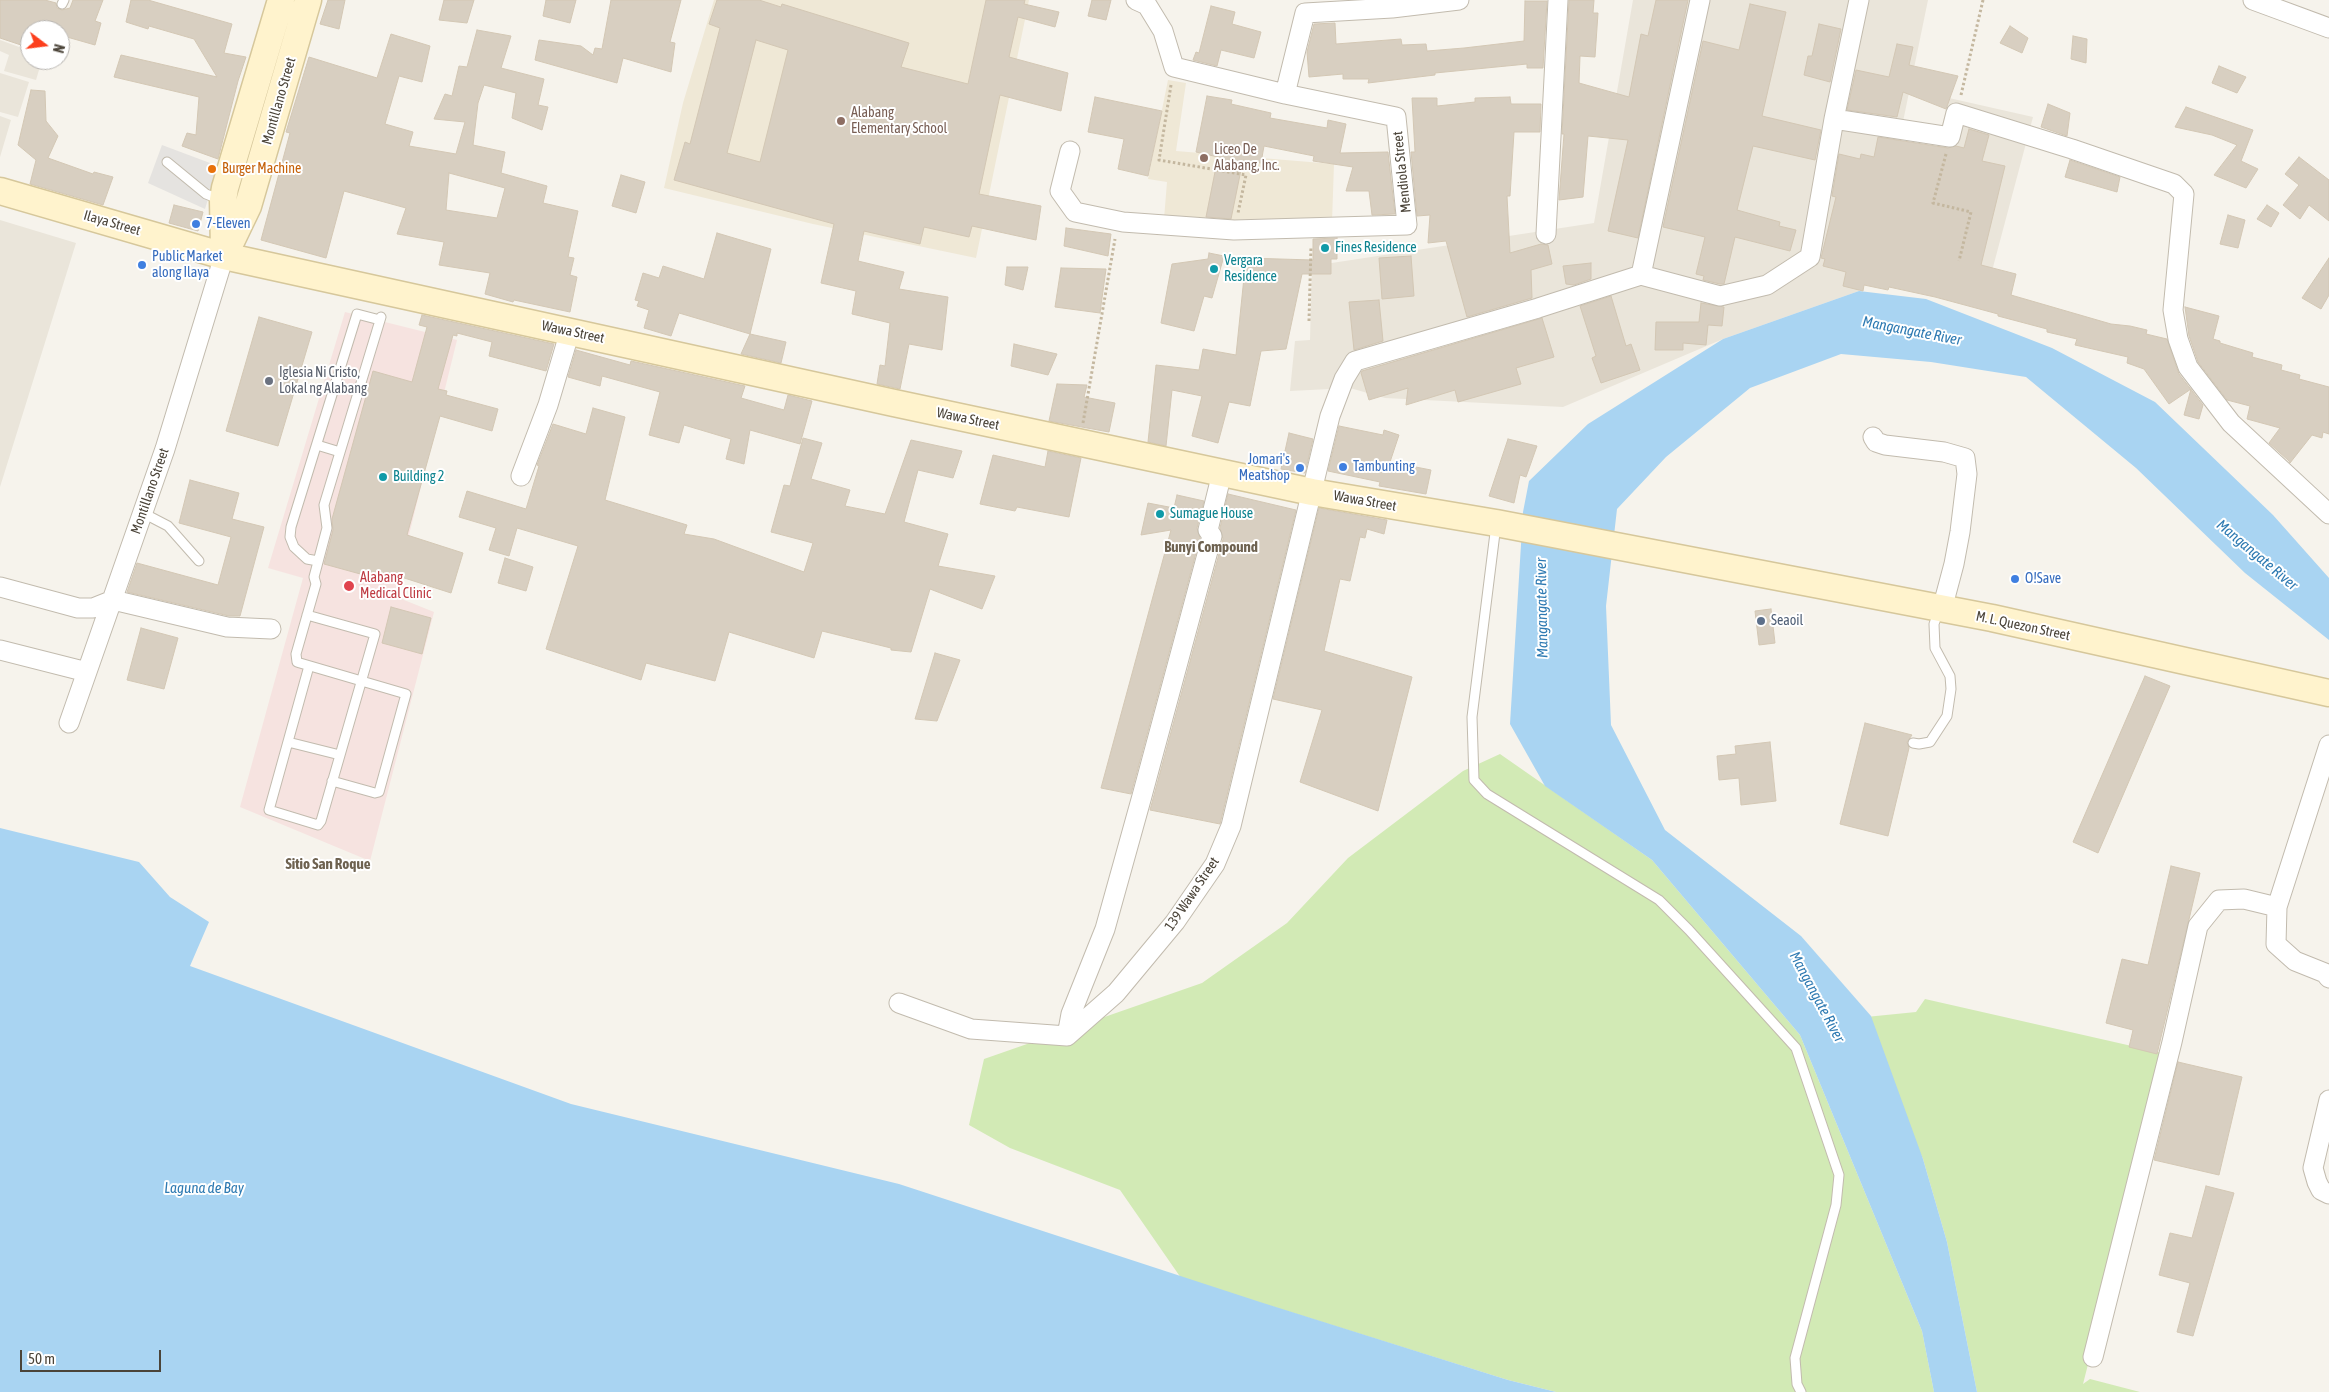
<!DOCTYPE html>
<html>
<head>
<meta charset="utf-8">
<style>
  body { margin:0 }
  #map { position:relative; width:2329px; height:1392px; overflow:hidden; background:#f6f3ec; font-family:"Asap Condensed",sans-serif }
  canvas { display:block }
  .north { position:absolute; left:20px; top:20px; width:50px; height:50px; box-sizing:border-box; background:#fff; border:1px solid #b7b4b0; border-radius:50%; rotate:105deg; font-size:14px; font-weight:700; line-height:20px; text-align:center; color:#4b4439 }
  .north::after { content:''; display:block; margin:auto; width:18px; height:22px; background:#fc3f1d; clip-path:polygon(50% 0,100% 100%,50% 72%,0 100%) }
  .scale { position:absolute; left:20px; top:1350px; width:141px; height:22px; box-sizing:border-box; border:2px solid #4b4439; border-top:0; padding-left:6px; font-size:15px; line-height:18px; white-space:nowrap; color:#4b4439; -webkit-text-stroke:4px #fff; paint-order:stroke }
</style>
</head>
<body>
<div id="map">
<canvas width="2329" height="1392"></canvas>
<div class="north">N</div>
<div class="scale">50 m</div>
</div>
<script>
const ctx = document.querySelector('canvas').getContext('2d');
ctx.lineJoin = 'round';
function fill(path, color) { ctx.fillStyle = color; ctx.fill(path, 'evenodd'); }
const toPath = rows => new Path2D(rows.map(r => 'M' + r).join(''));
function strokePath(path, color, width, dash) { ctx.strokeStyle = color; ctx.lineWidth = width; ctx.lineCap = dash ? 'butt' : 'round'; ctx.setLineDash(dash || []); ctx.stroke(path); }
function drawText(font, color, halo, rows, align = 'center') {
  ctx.font = font + ' "Asap Condensed",sans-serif'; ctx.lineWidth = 4; ctx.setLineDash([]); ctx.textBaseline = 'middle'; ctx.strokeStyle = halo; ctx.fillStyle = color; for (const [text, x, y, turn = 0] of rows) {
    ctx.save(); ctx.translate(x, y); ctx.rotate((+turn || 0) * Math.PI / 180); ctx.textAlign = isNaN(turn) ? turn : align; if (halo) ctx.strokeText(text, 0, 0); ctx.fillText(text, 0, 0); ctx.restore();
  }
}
fill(toPath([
  [1633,0,1928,0,1898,146,1859,291,1723,339,1563,407,1385,398,1350,388,1290,391,1295,341,1310,340,1312,266,1594,223],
  [0,40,30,51,30,60,42,60,36,80,4,71,9,55,0,51],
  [0,73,29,82,18,117,0,112],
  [1949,98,2033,117,1984,301,1902,282],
  [0,116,11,120,0,157],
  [0,220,76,243,0,487]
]), '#eae5da');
fill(toPath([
  [714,0,1029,0,976,258,813,224,664,188,683,103],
  [1168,80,1186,83,1176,151,1334,164,1332,222,1234,230,1164,219,1167,182,1148,179]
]), '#efe8d6');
fill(toPath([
  [345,312,457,340,394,596,434,612,370,861,240,807,303,578,268,568]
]), '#f6e3e0');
fill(toPath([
  [1500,754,1652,860,1800,1035,1922,1331,1934,1392,1556,1392,1508,1380,1181,1278,1120,1190,1010,1148,969,1125,984,1059,1202,983,1287,923,1348,858,1463,771],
  [1925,999,2167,1054,2083,1384,2090,1379,2140,1392,1977,1392,1947,1242,1923,1159,1856,1018,1916,1012]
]), '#d2eab5');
fill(toPath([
  [162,145,218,166,205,209,148,183]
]), '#e5e3e0');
fill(toPath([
  [1859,291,1926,299,2052,348,2155,402,2273,515,2329,578,2329,640,2245,573,2136,468,2026,377,1931,362,1841,354,1750,388,1666,457,1617,509,1606,606,1611,725,1665,830,1801,936,1871,1016,1923,1159,1947,1242,1977,1392,1934,1392,1922,1331,1800,1035,1652,860,1545,786,1510,724,1523,512,1529,481,1588,424,1723,339],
  [0,828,139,862,170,897,209,922,190,966,571,1104,899,1184,1260,1302,1508,1380,1556,1392,0,1392]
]), '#a9d4f2');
const building = toPath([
  [0,0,45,0,56,3,57,8,62,10,70,8,73,0,103,0,95,21,101,23,95,45,60,35,60,30,30,30,30,48,0,38,0,0],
  [131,0,148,0,232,24,224,53,246,57,238,81,218,159,182,146,187,133,196,135,199,97,114,77,121,55,217,77,194,39,149,26,148,29,126,22,131,0],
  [328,0,345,0,339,29,320,24,328,0],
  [444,0,474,0,467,23,439,20,444,0],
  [546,0,576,0,570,23,543,16,546,0],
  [611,0,681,0,670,42,675,43,671,72,623,58,617,83,535,60,539,40,581,46,593,55,595,48,602,49,611,0],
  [717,0,759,0,781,7,782,4,909,43,901,67,968,84,986,0,1025,0,1024,4,1059,12,1055,27,1018,17,1009,57,1068,73,1061,111,1000,95,979,194,1041,206,1036,240,972,226,969,237,924,227,920,244,864,231,858,261,904,272,899,289,948,297,942,350,909,344,900,389,877,384,880,365,885,366,890,323,852,314,856,291,821,283,834,224,674,180,685,142,690,144,720,28,709,24,717,0],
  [756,40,788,50,760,162,727,153,756,40],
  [1092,0,1111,0,1106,20,1088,16,1092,0],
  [1569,0,1594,0,1593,13,1598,13,1595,57,1580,56,1579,83,1629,97,1641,34,1648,36,1656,0,1688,0,1638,238,1608,231,1628,140,1588,136,1583,197,1559,200,1564,134,1562,134,1569,0],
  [1525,1,1547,1,1543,68,1527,68,1527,64,1435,73,1435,75,1368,83,1369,79,1343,79,1343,74,1309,77,1307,52,1314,24,1335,23,1336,44,1401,39,1402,45,1426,44,1427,51,1464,48,1524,41,1525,1],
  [1750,4,1786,12,1762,116,1821,130,1815,160,1753,146,1737,210,1780,222,1779,226,1796,230,1790,251,1735,237,1724,284,1720,284,1703,280,1704,276,1696,274,1705,237,1663,227,1703,41,1739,50,1750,4],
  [1211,6,1235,12,1232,24,1261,32,1254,58,1221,50,1217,66,1193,60,1196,52,1199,53,1211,6],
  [1819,24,1841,29,1830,82,1804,75,1808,56,1812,56,1819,24],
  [2010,26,2028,38,2022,53,2000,43,2010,26],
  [477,30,511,36,501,68,544,79,538,105,548,107,542,130,512,118,516,93,484,85,478,103,473,145,505,152,501,173,547,186,543,203,578,211,568,257,574,258,570,275,577,277,570,312,514,300,513,302,485,294,490,273,439,265,444,242,397,234,406,208,344,191,326,258,261,240,290,133,286,132,309,57,377,78,391,34,430,46,422,82,399,76,385,124,413,132,409,146,456,154,465,122,434,119,445,94,452,96,459,66,467,67,477,30],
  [449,173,505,188,497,218,446,210,449,173],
  [2073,36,2087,39,2086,63,2071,59,2073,36],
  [1897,44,1913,47,1909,65,1958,76,1946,109,1903,92,1897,117,1847,110,1856,70,1889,77,1897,44],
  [2219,66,2246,77,2237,93,2212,83,2219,66],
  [31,90,45,91,46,121,58,136,48,158,93,174,94,172,113,177,103,205,30,184,36,160,18,145,31,90],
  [1207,96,1232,100,1231,104,1271,113,1270,118,1327,128,1328,120,1346,124,1340,153,1388,152,1395,214,1372,215,1369,191,1346,191,1353,167,1313,161,1314,156,1264,146,1261,163,1243,160,1231,219,1206,217,1218,157,1196,152,1207,96],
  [1095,97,1162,111,1148,176,1118,169,1124,139,1088,132,1095,97],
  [1510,97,1511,104,1541,104,1540,132,1514,132,1510,196,1507,196,1510,253,1541,244,1548,245,1552,264,1531,270,1532,298,1467,317,1446,241,1428,243,1430,215,1417,216,1411,152,1415,152,1412,98,1437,98,1437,106,1475,102,1475,98,1510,97],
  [2048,104,2070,113,2067,136,2041,127,2048,104],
  [2186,107,2253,130,2241,161,2258,169,2246,188,2214,175,2237,145,2212,135,2175,127,2186,107],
  [1969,129,1989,135,1982,161,2005,166,1981,265,2016,274,2011,295,2111,324,2130,326,2147,330,2146,334,2167,339,2179,374,2203,405,2199,419,2184,415,2191,389,2169,404,2144,369,2127,363,2128,357,2075,345,2077,339,2047,332,2047,329,1998,316,1998,314,1935,297,1889,287,1888,290,1864,285,1863,291,1843,286,1846,272,1823,266,1825,259,1821,258,1836,197,1832,196,1839,154,1860,159,1861,154,1874,157,1878,137,1948,148,1956,146,1964,148,1969,129],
  [2299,157,2329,180,2329,221,2309,205,2300,219,2283,205,2299,185,2285,174,2299,157],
  [2070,160,2120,177,2117,192,2065,177,2070,160],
  [621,175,645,182,636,213,612,206,621,175],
  [174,205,203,212,198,231,169,223,174,205],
  [2267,205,2279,213,2271,227,2257,219,2267,205],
  [2228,215,2245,220,2238,248,2220,244,2228,215],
  [1066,228,1111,234,1108,256,1064,246,1066,228],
  [717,233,771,249,750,334,679,313,671,336,644,328,649,310,637,306,639,301,635,300,643,273,659,278,663,266,704,279,717,233],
  [1337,238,1337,259,1331,259,1331,274,1302,274,1286,349,1261,351,1250,406,1229,402,1218,443,1192,436,1202,396,1172,390,1166,446,1148,442,1156,365,1199,370,1203,349,1236,355,1246,258,1313,260,1313,239,1337,238],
  [1209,253,1224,256,1212,298,1204,296,1194,331,1161,323,1172,264,1208,259,1209,253],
  [1411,256,1414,296,1382,299,1379,258,1411,256],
  [2329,258,2329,295,2321,309,2302,298,2329,258],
  [1591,263,1591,279,1574,285,1566,284,1563,266,1591,263],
  [1007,267,1028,267,1023,290,1005,285,1007,267],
  [1061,268,1106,269,1100,313,1055,307,1061,268],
  [1611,296,1626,346,1631,344,1640,370,1601,383,1592,358,1596,356,1580,306,1611,296],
  [1379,300,1383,341,1354,350,1349,302,1379,300],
  [1701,303,1724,307,1722,326,1708,325,1706,345,1683,343,1683,350,1655,350,1656,322,1699,322,1701,303],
  [2185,307,2219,316,2213,339,2220,341,2220,343,2253,353,2252,357,2282,365,2281,370,2300,375,2299,379,2329,387,2329,434,2323,432,2322,438,2312,435,2290,463,2289,461,2269,443,2280,428,2247,419,2250,406,2227,400,2198,362,2189,336,2185,307],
  [422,315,554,344,546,371,489,356,492,342,457,333,457,336,453,335,438,389,447,391,446,395,498,409,492,431,440,416,407,535,463,553,451,593,395,575,393,583,324,564,333,530,332,519,373,371,412,382,427,327,419,325,422,315],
  [259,317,312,332,278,446,226,431,259,317],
  [1542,318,1554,357,1516,368,1521,384,1458,402,1455,390,1406,405,1408,388,1369,400,1361,373,1362,371,1542,318],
  [750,334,786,342,781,363,741,354,750,334],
  [1014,344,1057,354,1048,375,1011,366,1014,344],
  [576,350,630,365,631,361,745,386,741,398,784,410,788,395,812,401,800,444,750,430,744,464,726,459,731,439,684,425,679,443,649,435,660,392,602,376,600,386,568,377,576,350],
  [1057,384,1087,385,1084,397,1115,403,1109,432,1049,421,1057,384],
  [593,408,625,417,605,500,687,525,684,534,714,539,804,572,813,543,771,532,784,485,790,486,803,438,822,443,811,479,850,490,845,506,885,514,911,440,962,451,953,478,918,470,904,522,948,534,938,566,995,576,982,609,930,589,911,652,891,650,891,648,822,631,814,658,729,632,715,681,646,663,641,680,546,649,578,546,517,528,509,556,489,550,496,528,459,517,467,491,526,509,539,466,537,465,553,424,586,434,593,408],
  [1339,426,1383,435,1384,430,1399,435,1390,462,1431,470,1426,494,1379,486,1380,482,1328,471,1339,426],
  [1289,433,1313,439,1305,473,1281,469,1289,433],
  [1508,439,1537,446,1526,477,1520,475,1514,503,1489,496,1508,439],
  [1048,451,1081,458,1069,517,1017,507,1015,511,980,504,993,455,1045,467,1048,451],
  [190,480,239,493,232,519,264,527,240,616,229,616,127,592,137,563,218,585,231,537,179,523,190,480],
  [1228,494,1296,510,1220,824,1150,810,1223,539,1220,528,1228,494],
  [1177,495,1204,501,1197,528,1200,538,1131,794,1101,788,1171,530,1141,535,1148,503,1174,508,1177,495],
  [1319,508,1387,520,1384,534,1367,529,1365,538,1360,537,1350,581,1340,579,1324,651,1412,677,1378,811,1300,782,1322,710,1273,699,1319,508],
  [505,558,533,567,526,591,498,583,505,558],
  [391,607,431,618,422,654,382,643,391,607],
  [1771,609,1775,643,1759,645,1755,611,1771,609],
  [141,628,178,638,164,689,127,680,141,628],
  [935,653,960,660,937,721,915,719,935,653],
  [2145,676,2170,686,2098,853,2073,842,2145,676],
  [1865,723,1912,735,1907,742,1909,748,1888,836,1840,824,1865,723],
  [1770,742,1776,801,1741,805,1739,778,1719,780,1717,756,1736,754,1735,746,1770,742],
  [2171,866,2200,873,2157,1054,2129,1047,2133,1030,2106,1023,2122,959,2148,965,2171,866],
  [2178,1062,2242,1077,2219,1175,2154,1160,2178,1062],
  [2206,1186,2234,1193,2193,1336,2177,1332,2190,1283,2159,1275,2170,1233,2192,1238,2206,1186]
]);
fill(building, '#d8cfc1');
strokePath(building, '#d3c7b4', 1);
const lane = toPath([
  [62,4,64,0],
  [167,162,206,194,221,200],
  [317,445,340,452],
  [143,513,168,526,199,561],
  [1496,525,1472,717,1474,780,1487,794,1659,900,1689,930,1796,1048,1839,1175,1836,1205,1795,1358,1797,1384,1801,1392],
  [318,561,307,559,294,547,290,537,291,527,357,314,380,320],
  [307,615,375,634,321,821,318,825,269,810,309,666],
  [288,742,340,755],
  [1913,743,1919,744,1930,742,1947,716,1951,689,1950,676,1935,648,1934,624,1939,610],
  [332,781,375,793,379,792,406,694,300,663,297,662,296,654,316,584,314,577,327,528,324,505,381,317]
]);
const street = toPath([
  [2253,0,2329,28],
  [1285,94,1305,13,1392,8,1459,0],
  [1834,119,1950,137,1956,113,2072,149,2174,184,2184,194,2173,310,2178,339,2188,367,2231,423,2329,514],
  [1070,151,1060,191,1075,212,1123,222,1234,230,1407,225,1396,117,1285,94,1174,67,1163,31,1147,5,1136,0],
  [1546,234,1558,0],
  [1641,275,1700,0],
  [1873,437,1876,442,1885,445,1944,452,1965,458,1967,474,1960,532,1954,564,1942,609],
  [521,476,548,405,570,331],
  [0,587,78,608,93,608,113,600,227,627,271,629],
  [0,650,87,672],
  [69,723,165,449,224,256],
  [2329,745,2277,907,2276,944,2295,961,2325,973,2329,978],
  [899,1003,971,1029,1067,1036,1116,993,1175,922,1215,864,1231,826,1330,416,1344,379,1355,361,1538,308,1641,275,1720,296,1767,285,1810,257,1834,119,1859,0],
  [1067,1036,1071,1014,1105,929,1142,796,1212,536,1208,530,1222,473],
  [2329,1100,2313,1168,2317,1182,2321,1190,2329,1194],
  [2093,1357,2172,1042,2198,926,2219,900,2244,899,2277,907]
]);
const secondary = toPath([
  [0,191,224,256,894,403,1312,492,1496,523,1992,618,2329,693],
  [224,250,223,200,225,188,281,0],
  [224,256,248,206,308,0]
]);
strokePath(lane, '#c2bbae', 11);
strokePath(street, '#c2bbae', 21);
strokePath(secondary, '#d6c79b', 29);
strokePath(toPath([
  [1171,85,1159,160,1246,175,1238,213],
  [1961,95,1983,0],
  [1946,154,1933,203,1971,212,1959,261],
  [1309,321,1311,246],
  [1083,423,1115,239]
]), '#c4b79f', 3, [2.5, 2.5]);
strokePath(lane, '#fff', 9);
strokePath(street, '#fff', 19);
strokePath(secondary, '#fff3cd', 26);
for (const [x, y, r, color] of [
  [841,121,5,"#8d6e63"],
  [1204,158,5,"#8d6e63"],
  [212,169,5,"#e8710a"],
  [196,224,5,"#3f7fe0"],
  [1325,248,5,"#0f9aa8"],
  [142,265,5,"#3f7fe0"],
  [1214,269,5,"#0f9aa8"],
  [269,381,5,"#6b7280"],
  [1343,467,5,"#3f7fe0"],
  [1300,468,5,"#3f7fe0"],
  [383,477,5,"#0f9aa8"],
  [1160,514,5,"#0f9aa8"],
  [2015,579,5,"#3f7fe0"],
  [349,586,6,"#e0444e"],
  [1761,621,5,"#5c6f8a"]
]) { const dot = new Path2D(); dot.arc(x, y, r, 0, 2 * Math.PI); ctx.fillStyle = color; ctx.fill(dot); strokePath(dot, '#fff', 2); }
drawText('14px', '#4b4439', '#fff', [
  ["Montillano Street",279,101,-74],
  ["Mendiola Street",1402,172,-96],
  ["Ilaya Street",112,223,16],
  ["Wawa Street",573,332,12],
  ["Wawa Street",968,419,12],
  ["Montillano Street",150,491,-71],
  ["Wawa Street",1365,501,10],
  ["M. L. Quezon Street",2023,626,12],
  ["139 Wawa Street",1192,894,-56]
]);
drawText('14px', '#785e54', '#fff', [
  ["Alabang",851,113],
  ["Elementary School",851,129],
  ["Liceo De",1214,150],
  ["Alabang, Inc.",1214,166]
], 'left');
drawText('14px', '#c56008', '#fff', [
  ["Burger Machine",222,169]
], 'left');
drawText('14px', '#366cbe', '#fff', [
  ["7-Eleven",206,224],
  ["Public Market",152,257],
  ["along Ilaya",152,273],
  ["Jomari's",1290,460,"right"],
  ["Meatshop",1290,476,"right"],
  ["Tambunting",1353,467],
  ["O!Save",2025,579]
], 'left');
drawText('14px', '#0d838f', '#fff', [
  ["Fines Residence",1335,248],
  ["Vergara",1224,261],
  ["Residence",1224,277],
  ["Building 2",393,477],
  ["Sumague House",1170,514]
], 'left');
drawText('14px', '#5b616d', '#fff', [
  ["Iglesia Ni Cristo,",279,373],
  ["Lokal ng Alabang",279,389]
], 'left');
drawText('14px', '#be3a42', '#fff', [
  ["Alabang",360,578],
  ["Medical Clinic",360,594]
], 'left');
drawText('14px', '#4e5e75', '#fff', [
  ["Seaoil",1771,621]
], 'left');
drawText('italic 15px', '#2e7ab2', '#fff', [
  ["Mangangate River",1912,331,11],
  ["Mangangate River",2257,555,40],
  ["Mangangate River",1542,608,-91],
  ["Mangangate River",1817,997,62],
  ["Laguna de Bay",204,1188]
]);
drawText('bold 15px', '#6e6250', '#fff', [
  ["Bunyi Compound",1211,547],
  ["Sitio San Roque",328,864]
]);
</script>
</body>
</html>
